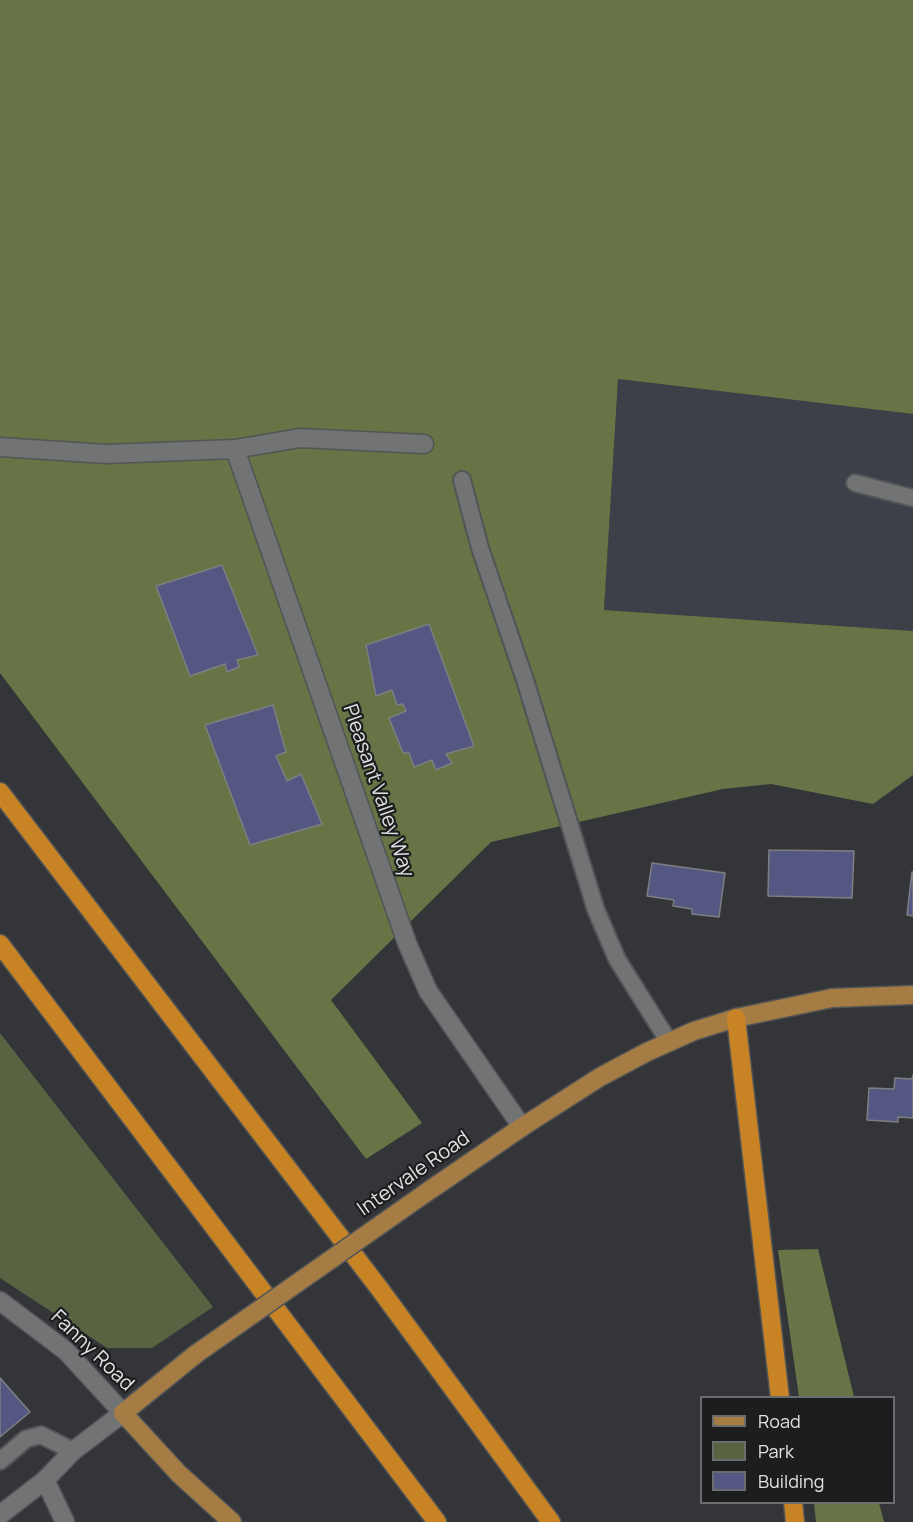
<!DOCTYPE html>
<html>
<head>
<meta charset="utf-8">
<style>
  body { margin:0 }
  #map { position:relative; width:913px; height:1522px; overflow:hidden; background:#343538; font-family:Manrope,sans-serif }
  canvas { display:block }
  .legend { position:absolute; left:700px; top:1396px; width:195px; height:108px; box-sizing:border-box; background:#1c1d1e; border:2px solid #6b6c6d; margin:0; padding:8px 10px; list-style:none; font-size:18px; color:#e1e2e4 }
  .legend li { display:flex; align-items:center; gap:12px; height:30px }
  .legend b { width:30px; border:2px solid #6b6c6d }
</style>
</head>
<body>
<div id="map">
<canvas width="913" height="1522"></canvas>
<ul class="legend">
<li><b style="height:8px;background:#a57d44"></b>Road</li>
<li><b style="height:16px;background:#586342"></b>Park</li>
<li><b style="height:16px;background:#555783"></b>Building</li>
</ul>
</div>
<script>
const ctx = document.querySelector('canvas').getContext('2d');
ctx.lineJoin = 'round';
function fill(path, color) { ctx.fillStyle = color; ctx.fill(path, 'evenodd'); }
const toPath = rows => new Path2D(rows.map(r => 'M' + r).join(''));
function strokePath(path, color, width, dash) { ctx.strokeStyle = color; ctx.lineWidth = width; ctx.lineCap = dash ? 'butt' : 'round'; ctx.setLineDash(dash || []); ctx.stroke(path); }
function drawText(font, color, halo, rows, align = 'center') {
  ctx.font = font + ' Manrope,sans-serif'; ctx.lineWidth = 4.5; ctx.setLineDash([]); ctx.textBaseline = 'middle'; ctx.strokeStyle = halo; ctx.fillStyle = color; for (const [text, x, y, turn = 0] of rows) {
    ctx.save(); ctx.translate(x, y); ctx.rotate((+turn || 0) * Math.PI / 180); ctx.textAlign = isNaN(turn) ? turn : align; if (halo) ctx.strokeText(text, 0, 0); ctx.fillText(text, 0, 0); ctx.restore();
  }
}
fill(toPath([
  [618,379,913,414,913,631,604,610]
]), '#3c4048');
fill(toPath([
  [0,1033,213,1307,152,1348,107,1348,0,1278]
]), '#586342');
fill(toPath([
  [0,0,913,0,913,414,618,379,604,610,913,631,913,775,873,804,771,784,723,789,491,842,331,1000,422,1123,366,1159,0,673],
  [818,1249,854,1397,799,1397,778,1250],
  [814,1503,879,1503,884,1522,816,1522]
]), '#667446');
const building = toPath([
  [222,565,258,655,237,660,239,667,227,672,225,664,190,676,156,586,222,565],
  [429,624,474,746,446,754,452,763,436,770,432,760,414,767,409,753,403,753,389,718,406,711,403,704,397,705,392,690,376,696,366,645,429,624],
  [273,705,286,752,276,756,287,781,301,774,322,824,250,845,205,725,273,705],
  [769,850,854,851,852,898,768,896,769,850],
  [652,863,725,873,719,917,692,914,692,909,673,906,674,900,647,896,652,863],
  [912,872,913,872,913,916,907,915,912,872],
  [913,1075,913,1118,898,1117,898,1122,867,1120,869,1088,894,1089,895,1078,912,1079,913,1075],
  [0,1378,30,1412,0,1437,0,1378]
]);
fill(building, '#555783');
strokePath(building, '#7e7f81', 1.5);
const lane = toPath([
  [462,480,480,548,525,680,596,910,617,959,669,1042],
  [855,483,913,498],
  [0,1461,26,1439,41,1435,73,1451]
]);
const street = toPath([
  [0,447,106,454,235,449,300,438,424,444],
  [235,449,407,943,428,991,522,1127],
  [45,1480,65,1522]
]);
const secondary = toPath([
  [0,1301,66,1351,123,1413,73,1451,45,1480,0,1515]
]);
const primary = toPath([
  [427,1192,522,1127,600,1077,647,1052,694,1031,736,1018,832,998,913,995],
  [196,1354,123,1413,179,1474,232,1522]
]);
const highway = toPath([
  [0,792,379,1288,551,1522],
  [0,944,437,1522],
  [736,1018,780,1398],
  [793,1502,795,1522]
]);
strokePath(lane, '#535456', 20);
strokePath(street, '#535456', 21);
strokePath(secondary, '#535456', 21);
strokePath(primary, '#535456', 21);
strokePath(highway, '#535456', 21);
strokePath(lane, '#717375', 16);
strokePath(street, '#717375', 18);
strokePath(secondary, '#717375', 18);
strokePath(primary, '#a57d44', 18);
strokePath(highway, '#c78324', 18);
const primaryBridge = toPath([
  [196,1354,427,1192]
]);
strokePath(primaryBridge, '#535456', 21, []);
strokePath(primaryBridge, '#a57d44', 18);
drawText('20px', '#e1e2e4', '#1c1d1e', [
  ["Pleasant Valley Way",378,791,71],
  ["Intervale Road",414,1174,-35],
  ["Fanny Road",92,1351,44]
]);
</script>
</body>
</html>
